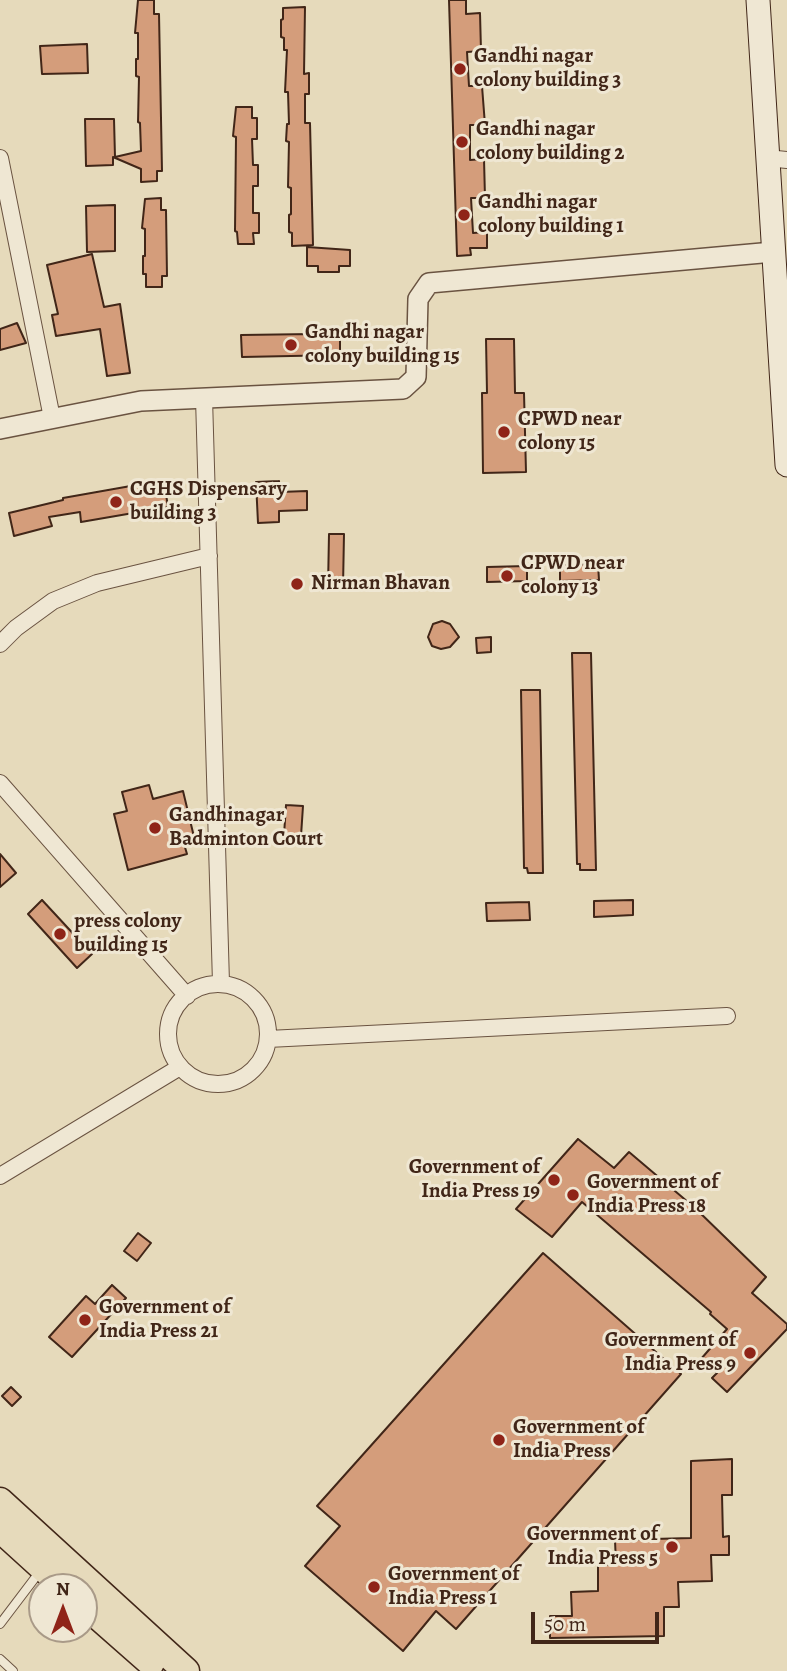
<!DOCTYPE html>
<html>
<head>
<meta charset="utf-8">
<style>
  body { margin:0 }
  #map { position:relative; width:787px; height:1671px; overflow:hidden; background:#e6dabb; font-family:Alegreya,serif }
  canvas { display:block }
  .north { position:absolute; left:28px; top:1573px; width:70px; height:70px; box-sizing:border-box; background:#efe7d3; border:2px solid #a99a88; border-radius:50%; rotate:0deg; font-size:19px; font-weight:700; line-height:28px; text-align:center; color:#412618 }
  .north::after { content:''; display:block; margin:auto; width:24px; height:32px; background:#8f2418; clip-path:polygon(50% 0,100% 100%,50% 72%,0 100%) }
  .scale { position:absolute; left:531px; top:1612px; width:128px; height:32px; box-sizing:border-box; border:4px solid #412618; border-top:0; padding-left:9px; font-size:21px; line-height:24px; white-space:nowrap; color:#412618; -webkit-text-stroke:5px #efe7d3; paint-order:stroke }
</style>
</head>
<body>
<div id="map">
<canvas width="787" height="1671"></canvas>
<div class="north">N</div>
<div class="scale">50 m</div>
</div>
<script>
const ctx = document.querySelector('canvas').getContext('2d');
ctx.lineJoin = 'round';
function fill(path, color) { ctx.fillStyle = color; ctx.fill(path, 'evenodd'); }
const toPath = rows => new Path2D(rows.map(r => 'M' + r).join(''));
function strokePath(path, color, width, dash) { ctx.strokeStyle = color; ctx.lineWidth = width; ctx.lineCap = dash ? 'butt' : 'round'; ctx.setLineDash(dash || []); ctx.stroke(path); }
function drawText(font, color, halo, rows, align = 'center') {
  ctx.font = font + ' Alegreya,serif'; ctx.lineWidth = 6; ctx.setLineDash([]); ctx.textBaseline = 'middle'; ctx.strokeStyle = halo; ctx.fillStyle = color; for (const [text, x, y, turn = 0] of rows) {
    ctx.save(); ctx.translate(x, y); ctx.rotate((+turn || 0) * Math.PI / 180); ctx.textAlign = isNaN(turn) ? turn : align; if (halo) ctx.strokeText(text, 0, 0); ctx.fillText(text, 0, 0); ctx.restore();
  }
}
const building = toPath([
  [138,0,154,0,154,14,159,14,162,171,157,171,157,181,141,182,141,169,113,157,113,165,86,166,85,119,114,119,115,157,141,151,140,123,138,122,139,77,136,76,136,59,138,59,138,33,135,33,138,0],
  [449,0,466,0,466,14,480,13,481,51,467,52,469,86,482,86,485,125,470,125,470,160,484,159,485,198,471,198,473,233,487,232,487,248,470,248,471,255,457,256,449,0],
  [305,7,304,74,309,73,309,94,305,94,305,123,310,123,313,245,292,246,292,233,289,232,289,215,291,214,291,188,288,187,289,142,286,141,287,124,289,124,288,92,285,92,287,50,284,50,284,38,281,37,281,20,283,19,283,8,305,7],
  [87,44,88,73,42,74,40,46,87,44],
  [236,107,252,107,252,118,257,118,257,139,252,139,253,165,258,165,258,186,253,186,253,213,259,213,259,233,253,233,254,244,238,244,237,232,235,231,236,137,233,136,236,107],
  [161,198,161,210,166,210,167,276,162,276,162,287,146,287,146,274,143,274,143,256,145,256,145,229,142,228,145,199,161,198],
  [115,205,115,251,87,252,86,206,115,205],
  [307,247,350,250,350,266,339,266,339,272,318,272,318,266,307,266,307,247],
  [92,254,104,307,120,304,130,373,107,376,100,329,56,336,52,315,58,314,47,265,92,254],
  [17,323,26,343,0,350,0,329,17,323],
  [313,334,313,336,340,335,340,355,242,357,241,335,313,334],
  [486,339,514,339,515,393,524,393,526,472,483,473,482,393,487,393,486,339],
  [279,481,280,492,307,491,307,510,279,511,279,522,258,523,256,482,279,481],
  [142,484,144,492,165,488,168,507,81,522,80,512,49,517,52,526,14,536,9,513,63,500,63,498,142,484],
  [329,534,344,534,343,587,328,587,329,534],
  [598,564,599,580,560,581,560,565,598,564],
  [527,566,527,581,487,582,487,567,527,566],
  [442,621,450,624,459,637,450,647,441,649,432,646,428,637,433,624,442,621],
  [491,637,491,652,477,653,476,638,491,637],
  [572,653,591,653,596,870,580,870,580,864,577,864,572,653],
  [521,690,540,690,543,873,528,873,527,868,524,868,521,690],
  [149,785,153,799,183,791,195,841,184,844,187,854,128,870,114,814,127,811,122,792,149,785],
  [286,805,303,806,301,836,284,835,286,805],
  [0,854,16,873,0,887,0,854],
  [42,900,92,954,77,968,28,914,42,900],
  [633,900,633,915,594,917,594,901,633,900],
  [529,902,530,920,487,921,486,903,529,902],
  [578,1139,614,1168,629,1152,695,1208,766,1277,752,1293,787,1324,787,1329,727,1392,712,1378,717,1373,701,1359,727,1329,710,1314,711,1312,582,1202,552,1237,516,1209,578,1139],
  [138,1233,151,1243,137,1261,124,1251,138,1233],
  [543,1253,681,1374,456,1629,436,1611,403,1651,305,1566,340,1526,317,1506,543,1253],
  [112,1285,126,1298,72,1357,49,1337,86,1296,95,1304,112,1285],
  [11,1387,21,1397,12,1406,2,1396,11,1387],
  [732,1459,732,1495,722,1495,723,1537,729,1536,729,1555,711,1555,712,1581,678,1582,679,1607,664,1607,664,1636,550,1638,550,1616,572,1616,571,1592,598,1591,598,1565,616,1565,615,1540,691,1538,691,1461,732,1459]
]);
fill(building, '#d49d7b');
strokePath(building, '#412618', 2);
const service = toPath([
  [0,1624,41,1570],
  [0,1659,13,1671]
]);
const minor = toPath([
  [0,158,52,418],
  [767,158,787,160],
  [204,398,221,983],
  [0,644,16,628,53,601,97,583,209,556],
  [0,783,187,996],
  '168 1034a50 50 0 1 1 100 0a50 50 0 1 1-100 0Z',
  [268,1039,727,1016],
  [0,1176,180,1067]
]);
const tertiary = toPath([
  [0,429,141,401,403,389,416,377,418,299,429,283,773,252]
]);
const secondary = toPath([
  [758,0,787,465]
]);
const trunk = toPath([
  [0,1501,186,1671],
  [0,1529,64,1587],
  [84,1604,151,1663]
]);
strokePath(service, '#6a5341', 10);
strokePath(minor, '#6a5341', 18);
strokePath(tertiary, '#6a5341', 22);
strokePath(secondary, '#412618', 25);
strokePath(trunk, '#412618', 29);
strokePath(service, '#efe7d3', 8);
strokePath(minor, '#efe7d3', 16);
strokePath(tertiary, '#efe7d3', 19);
strokePath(secondary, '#efe7d3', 23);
strokePath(trunk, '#e6dabb', 26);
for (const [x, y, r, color] of [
  [460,69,7,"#8f2418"],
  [462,142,7,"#8f2418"],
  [464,215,7,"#8f2418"],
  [291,345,7,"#8f2418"],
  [504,432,7,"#8f2418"],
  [116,502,7,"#8f2418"],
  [507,576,7,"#8f2418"],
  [297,584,7,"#8f2418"],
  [155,828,7,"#8f2418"],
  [60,934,7,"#8f2418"],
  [554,1180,7,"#8f2418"],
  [573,1195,7,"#8f2418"],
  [85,1320,7,"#8f2418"],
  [750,1353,7,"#8f2418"],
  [499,1440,7,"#8f2418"],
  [672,1547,7,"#8f2418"],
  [374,1587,7,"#8f2418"]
]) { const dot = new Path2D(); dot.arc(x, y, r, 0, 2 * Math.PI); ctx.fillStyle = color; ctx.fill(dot); strokePath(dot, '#efe7d3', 2.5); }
drawText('bold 21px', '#412618', '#efe7d3', [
  ["Gandhi nagar",474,57],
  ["colony building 3",474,81],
  ["Gandhi nagar",476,130],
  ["colony building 2",476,154],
  ["Gandhi nagar",478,203],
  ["colony building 1",478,227],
  ["Gandhi nagar",305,333],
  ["colony building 15",305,357],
  ["CPWD near",518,420],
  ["colony 15",518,444],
  ["CGHS Dispensary",130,490],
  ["building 3",130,514],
  ["CPWD near",521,564],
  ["colony 13",521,588],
  ["Nirman Bhavan",311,584],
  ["Gandhinagar",169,816],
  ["Badminton Court",169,840],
  ["press colony",74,922],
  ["building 15",74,946],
  ["Government of",540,1168,"right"],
  ["India Press 19",540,1192,"right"],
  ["Government of",587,1183],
  ["India Press 18",587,1207],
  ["Government of",99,1308],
  ["India Press 21",99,1332],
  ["Government of",736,1341,"right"],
  ["India Press 9",736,1365,"right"],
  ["Government of",513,1428],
  ["India Press",513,1452],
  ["Government of",658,1535,"right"],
  ["India Press 5",658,1559,"right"],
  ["Government of",388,1575],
  ["India Press 1",388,1599]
], 'left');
</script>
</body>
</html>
